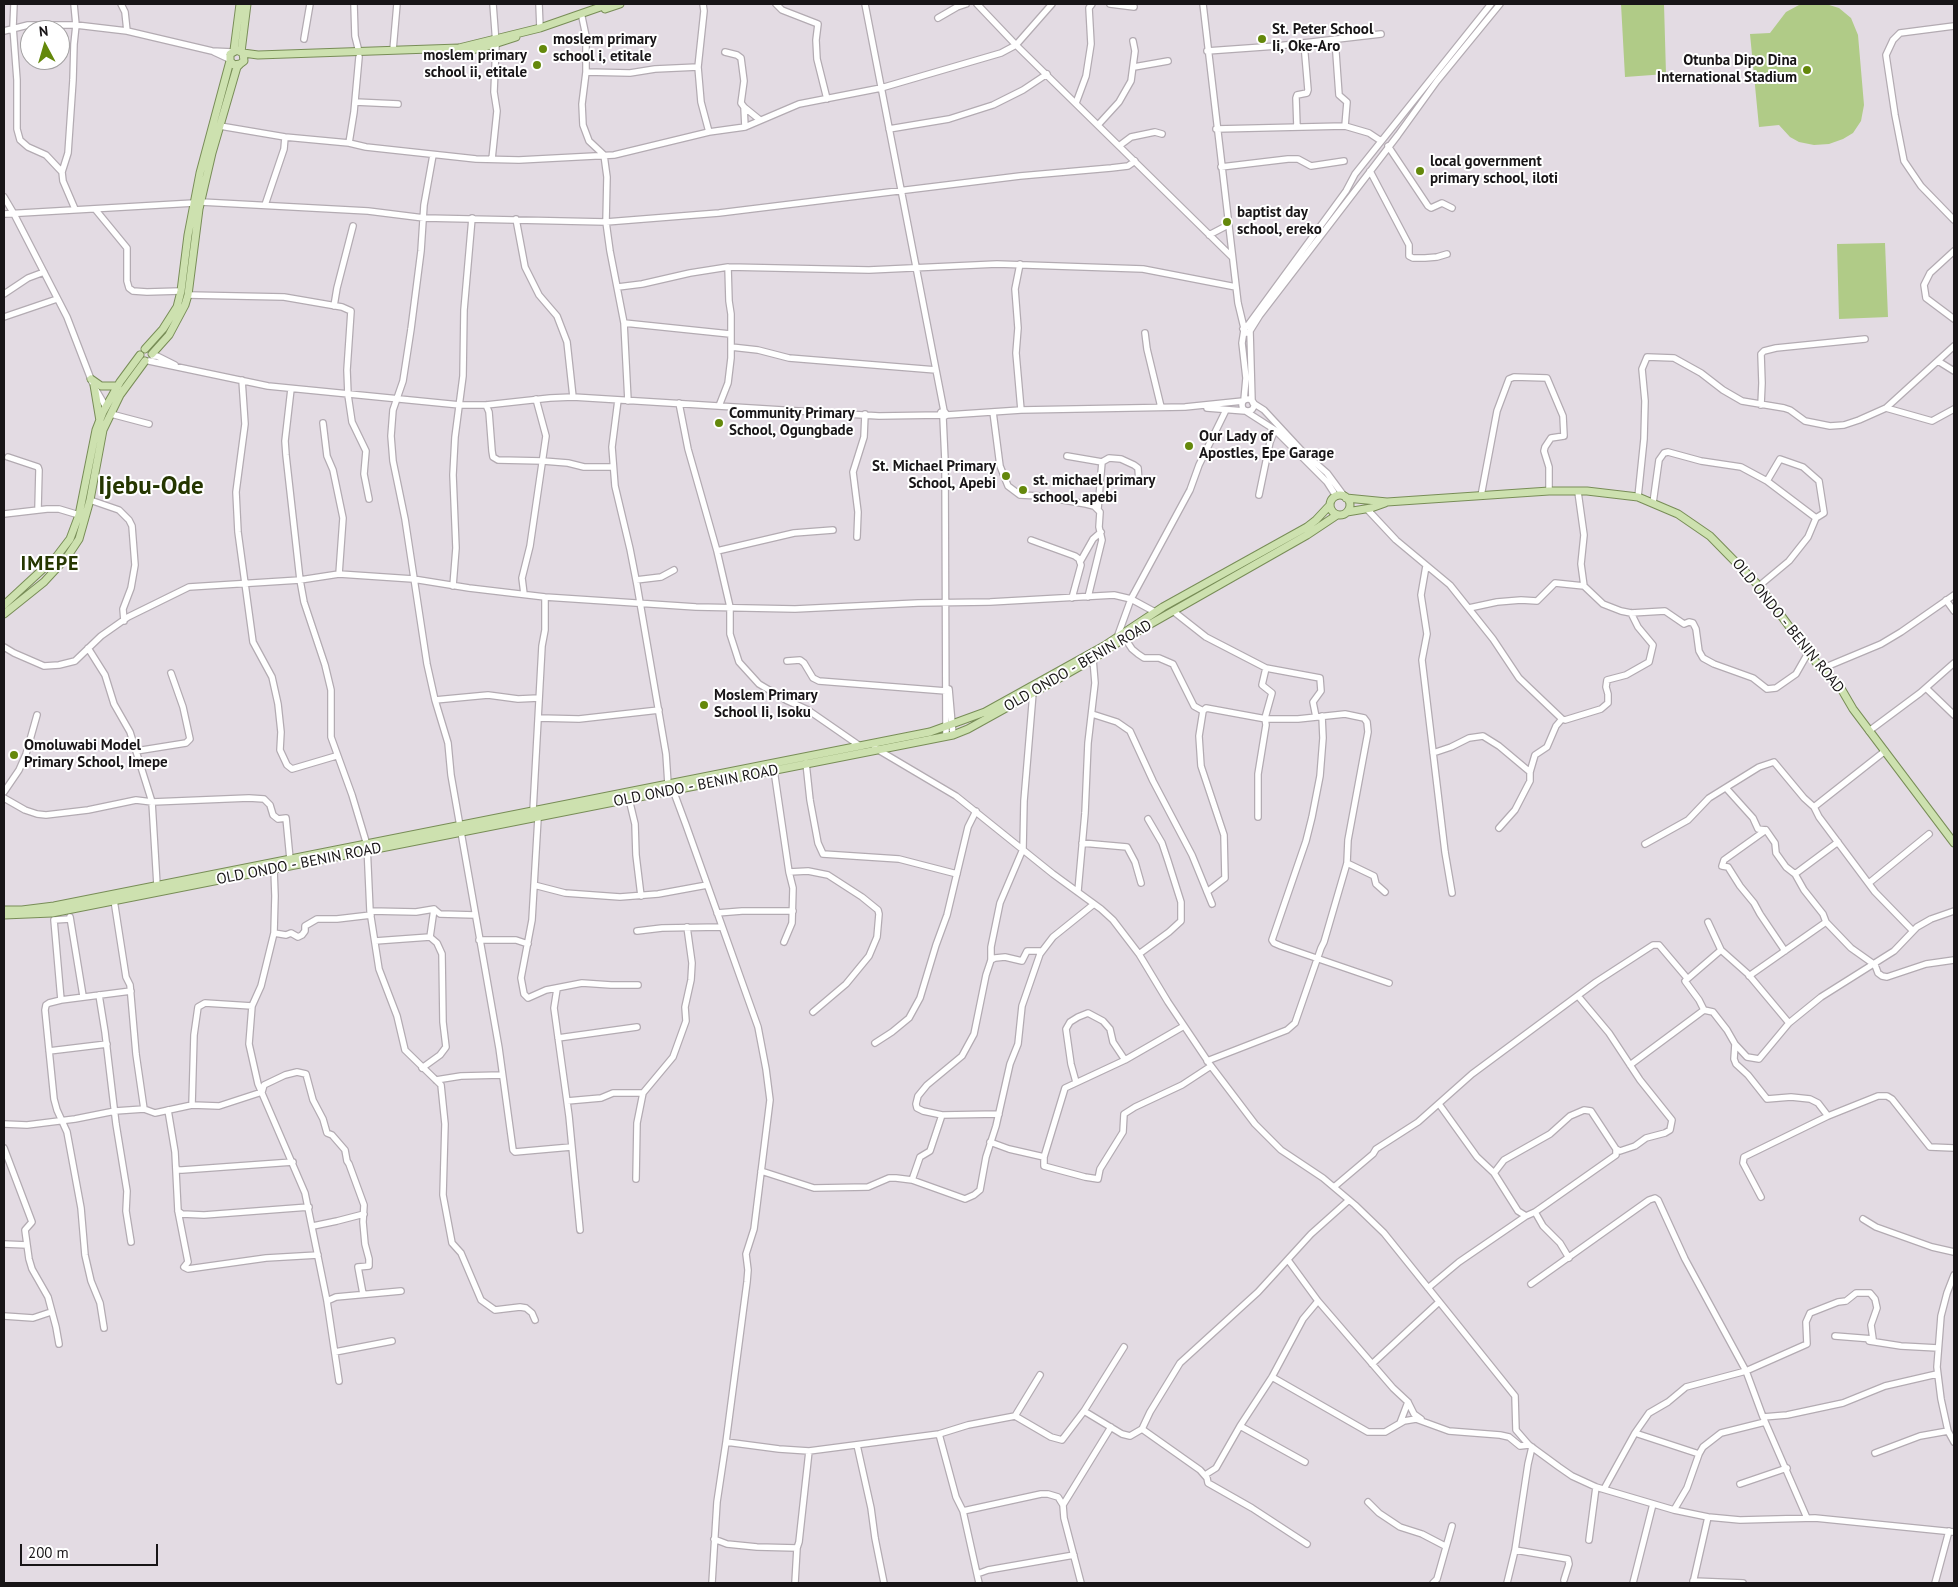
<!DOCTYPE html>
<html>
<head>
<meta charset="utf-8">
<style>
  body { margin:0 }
  #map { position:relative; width:1958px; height:1587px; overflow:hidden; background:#e3dbe3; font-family:"PT Sans",sans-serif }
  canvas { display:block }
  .frame { position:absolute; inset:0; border:5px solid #181517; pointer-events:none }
  .north { position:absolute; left:20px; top:20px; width:50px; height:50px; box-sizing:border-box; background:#fff; border:1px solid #a3a1a2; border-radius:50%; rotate:354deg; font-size:14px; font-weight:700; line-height:20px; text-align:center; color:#181517 }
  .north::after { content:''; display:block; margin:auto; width:18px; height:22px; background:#64880b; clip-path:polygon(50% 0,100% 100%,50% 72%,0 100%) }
  .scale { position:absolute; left:20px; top:1544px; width:138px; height:22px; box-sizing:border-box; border:2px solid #181517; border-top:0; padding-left:6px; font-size:15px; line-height:18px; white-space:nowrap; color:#181517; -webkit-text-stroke:4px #fff; paint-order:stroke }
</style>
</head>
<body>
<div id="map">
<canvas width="1958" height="1587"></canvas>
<div class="frame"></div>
<div class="north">N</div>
<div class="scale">200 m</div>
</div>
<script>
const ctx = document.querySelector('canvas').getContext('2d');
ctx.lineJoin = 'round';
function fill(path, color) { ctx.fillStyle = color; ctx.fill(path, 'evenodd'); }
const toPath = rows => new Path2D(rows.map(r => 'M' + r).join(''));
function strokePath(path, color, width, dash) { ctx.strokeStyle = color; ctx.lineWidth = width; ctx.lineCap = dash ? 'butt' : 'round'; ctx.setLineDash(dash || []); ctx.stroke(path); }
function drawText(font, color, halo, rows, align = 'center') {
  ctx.font = font + ' "PT Sans",sans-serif'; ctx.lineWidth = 4; ctx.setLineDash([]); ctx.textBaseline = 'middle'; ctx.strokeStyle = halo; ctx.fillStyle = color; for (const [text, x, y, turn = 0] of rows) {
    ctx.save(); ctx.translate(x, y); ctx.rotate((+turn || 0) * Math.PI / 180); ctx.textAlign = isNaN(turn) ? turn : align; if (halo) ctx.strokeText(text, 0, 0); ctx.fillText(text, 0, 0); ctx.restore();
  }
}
fill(toPath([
  [1621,4,1664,4,1666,74,1625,77],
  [1826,4,1839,8,1851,18,1858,35,1864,105,1861,121,1853,133,1843,139,1829,144,1814,145,1799,142,1790,137,1779,125,1759,127,1750,34,1770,33,1786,12,1799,5],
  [1885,243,1888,317,1839,319,1837,244]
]), '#b0cb87');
const minor = toPath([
  [14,4,13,27,17,80,17,129,20,140,28,147,46,155,62,172,63,181,75,209],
  [121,4,125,12,127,31],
  [354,4,355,36,359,52],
  [539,4,540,28],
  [703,4,704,11,698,67,701,102,709,132],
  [776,4,782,10,818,24,816,40,817,59,827,99],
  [865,4,944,411],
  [977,4,1016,45,1232,257],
  [1110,4,1134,7],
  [1203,4,1238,303,1244,328],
  [582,17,586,36,586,72,582,104,583,125,589,141,604,155,607,177,606,222,610,251,624,323,628,401],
  [938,18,957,7,966,4],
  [1954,26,1900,33,1893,40,1886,55,1895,115,1904,161,1921,186,1954,220],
  [4,31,28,25,76,25,127,31,212,51,232,52],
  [304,39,310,4],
  [1335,39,1339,95,1347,102,1345,126],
  [393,50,397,4],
  [1207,51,1277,46,1381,34],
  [214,52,229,59],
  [725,52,737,55,741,58,744,81,741,103,744,107,760,120],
  [1134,67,1168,61],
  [586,72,630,73,655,69,698,67],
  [355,102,398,104],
  [1076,103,1086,76,1091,44,1089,8,1092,4],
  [744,107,745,127],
  [1098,125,1119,102,1131,81,1135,51,1133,41],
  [220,126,285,137,349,143,366,147,476,159,519,160,614,155,709,132,745,127,799,104,881,88,1001,53,1016,45,1052,4],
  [1297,127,1296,98,1297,95,1307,93,1308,90,1304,43],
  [889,129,949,119,993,105,1023,90,1047,74],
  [1216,129,1345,126,1369,133,1381,141],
  [349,143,354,112,359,57],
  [1119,146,1131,137,1155,132,1162,134],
  [1388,146,1428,206,1431,208,1442,203,1452,208],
  [433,155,424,205,421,251,411,329,403,381,393,410,391,436,393,461,405,519,427,664,435,700,448,743,451,775,499,1048,513,1150,515,1152,571,1147],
  [492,159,497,111,494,92,496,44,493,4],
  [1221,167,1288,159,1298,159,1311,166,1344,161],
  [1370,171,1409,245,1409,256,1413,258,1425,258,1437,257,1447,254],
  [62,172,68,153,73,80,74,44,76,25,74,4],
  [4,197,14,214,67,317,92,382],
  [201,202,368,211,424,218,606,222,719,213,1020,176,1111,168,1128,166,1135,161],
  [265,205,284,149,285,137],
  [95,209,127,248,127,281,129,288,133,291,147,292,181,291],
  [4,214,194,203],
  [516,219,525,267,539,295,557,316,567,342,573,397],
  [1209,235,1228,225],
  [1954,251,1930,273,1924,285,1926,298,1954,319],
  [1020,264,1015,289,1018,328,1016,353,1021,410],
  [618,287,642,284,690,273,728,267,869,270,997,264,1143,269,1236,287],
  [4,294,28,278,44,272],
  [188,295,284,297,342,307,351,311,347,370,348,395,352,422,366,451,364,474,369,499],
  [334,306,337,288,353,226],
  [4,317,57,299],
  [624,323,730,334],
  [1248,325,1346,191,1355,174,1491,4],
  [1251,329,1248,325,1243,329,1247,333,1250,331,1260,315,1398,135,1437,81,1500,4],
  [1244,330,1242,343,1246,378,1244,400],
  [1250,331,1252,401],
  [1145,333,1147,349,1161,407],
  [731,347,758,350,789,358,936,370],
  [153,356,157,356,175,365],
  [149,361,268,386,460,405,486,405,550,398,573,397,879,416,941,415],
  [1938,361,1954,371],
  [242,380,245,424,236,492,238,532,253,642,272,677,278,704,281,732,280,750,287,765,292,769,336,756],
  [291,389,285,441,286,455,300,580,304,602,325,665,331,690,331,737,352,795,367,845,370,911,379,969,397,1016,405,1050,441,1085,445,1124,443,1195,452,1243,461,1253,481,1300,495,1310,520,1307,526,1308,532,1313,535,1320],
  [96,390,106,407],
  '1242 405a6 6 0 1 1 12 0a6 6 0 1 1-12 0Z',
  [618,400,612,447,615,486,630,549,637,585,666,754,668,784,673,790,686,825,758,1027,766,1069,770,1100,754,1229,746,1254,748,1270,747,1282,726,1442,717,1502,712,1583],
  [679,403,688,449,717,551,730,607,730,634,739,662,759,684,786,700,808,710,860,746],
  [1253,403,1264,410,1302,451,1327,473,1344,496],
  [486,405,489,412,492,451,493,457,498,460,543,461,568,463,584,467,613,467],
  [1761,405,1762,383,1761,354,1764,351,1776,348,1865,339],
  [719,406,728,383,731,358,731,314,729,301,728,267],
  [1207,408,1245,411],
  [1886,408,1932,421,1954,409],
  [993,412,1000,466,1008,486,1020,495,1040,496,1086,504,1094,506,1100,512,1099,527,1102,540,1088,597],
  [1247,412,1275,430,1327,482,1336,496],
  [111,414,149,424],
  [947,415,1021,410,1185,407,1243,401],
  [943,417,947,415,944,411,941,412,940,414,943,417,945,461,946,736],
  [323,423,327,456,333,470,343,518,339,574],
  [1067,456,1102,462],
  [8,457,38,467,39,470,38,509],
  [1578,492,1584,535,1581,564,1584,586],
  [1259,495,1270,442,1275,430],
  [1481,496,1497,411,1509,379,1514,377,1547,378,1563,416,1564,436,1551,438,1545,447,1544,451,1549,467,1549,491],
  [1638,497,1644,439,1645,401,1642,369,1647,357,1674,358,1701,373,1723,390,1742,401,1784,408,1790,410,1805,421,1830,426,1844,425,1859,420,1886,408,1954,346],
  [90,500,119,510,129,520,132,526,135,565,131,588,123,609,124,621],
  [1653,503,1659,460,1664,453,1668,452,1701,461,1741,467,1767,481,1816,518],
  [1098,509,1102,462,1109,458,1121,459,1134,465,1138,468,1139,482],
  [1367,509,1396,540,1450,585,1493,639,1519,678,1562,719],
  [4,514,47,509,59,509,79,515],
  [857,537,858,512,853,472,864,437,865,414],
  [1031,540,1075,556,1079,559,1081,565,1072,598],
  [717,551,794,533,833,530],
  [1080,562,1093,539,1101,532],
  [1426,566,1421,595,1427,634,1422,660,1445,852,1452,893],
  [636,580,661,577,674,570],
  [453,586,456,548,453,475,455,437,463,376,464,310,472,218],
  [1759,586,1789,561,1808,537,1816,518,1824,513,1819,481,1803,467,1780,459,1767,481],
  [524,594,522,578,530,546,546,436,536,399],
  [1946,600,1954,611],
  [1469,608,1497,602,1521,600,1537,601,1555,583,1584,586,1603,604,1621,611,1631,613,1665,611,1684,624,1689,622,1693,623,1696,629,1699,651,1703,658,1714,664,1753,678,1767,689,1776,688,1796,674,1808,653],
  [1173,611,1206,637,1266,668,1320,678,1321,691,1313,702,1316,717],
  [1118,635,1131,599,1190,490,1199,465,1226,410],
  [1124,637,1132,649,1138,654,1144,658,1159,658,1173,664,1194,706,1203,711],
  [4,647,14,653,44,666,59,665,75,661,101,636,128,617,189,587,300,580,339,574,413,579,469,588,545,597,696,607,795,609,918,603,990,602,1114,595,1131,599,1155,612],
  [88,648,105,675,114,704,130,732,152,802,157,885],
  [787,661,800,660,804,663,813,678,819,681,946,691],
  [1821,669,1881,644,1901,632,1954,595],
  [1926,688,1954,715],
  [949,689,953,735],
  [435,700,488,695,518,699,539,698],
  [1092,714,1117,722,1130,731,1153,781,1192,855,1212,904],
  [1322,716,1323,738,1320,776,1312,817,1306,841,1272,940,1274,943,1281,946,1389,983],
  [538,718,579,719,659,710],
  [1869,731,1920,693,1954,663],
  [875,748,956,796,1053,874,1101,909,1113,920,1139,954,1168,1002,1211,1066,1255,1124,1281,1150,1323,1178,1355,1205,1384,1233,1515,1396,1516,1430,1529,1445,1559,1467,1572,1476,1596,1487,1674,1510,1708,1517,1740,1520,1815,1518,1954,1532],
  [136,751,186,743,190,739,183,707,171,673],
  [1433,753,1451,747,1469,738,1483,736,1499,746,1530,772],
  [806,763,810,800,818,843,823,854,899,859,957,874],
  [774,770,789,872,793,888,792,923,784,942],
  [1726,788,1753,818,1758,829,1766,830,1775,843,1776,853,1786,867,1795,874,1804,890,1823,914,1826,922,1851,948,1875,965,1878,973,1882,976,1887,977,1926,964,1954,960],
  [4,792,19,770,26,754,37,715],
  [4,798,25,810,37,814,46,815,88,810,136,800,152,802,249,798,264,799,270,805,273,815,278,819,286,818,290,859],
  [629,799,635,824,636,855,641,896],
  [1814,807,1885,751],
  [533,811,542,646,545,630,545,597],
  [1258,817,1258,774,1266,725,1265,718,1272,693,1262,685,1266,668],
  [538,818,532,920,521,978,524,994,528,998,546,990,582,983,611,985,638,985],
  [1499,828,1515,810,1530,781,1530,772,1535,755,1547,747,1556,726,1562,719,1565,720,1601,709,1608,703,1608,694,1606,687,1607,680,1626,675,1649,662,1653,645,1638,627,1631,613],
  [1766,830,1724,860,1722,866,1728,867,1740,886,1754,903,1760,914,1785,951],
  [1082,843,1127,847,1135,862,1141,883],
  [1645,844,1688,820,1709,798,1759,767,1774,762,1804,798,1814,807,1819,817,1875,892,1913,931],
  [1347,863,1374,876,1376,884,1385,892],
  [274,869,275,896,274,933,261,986,252,1006,249,1044,258,1084,305,1193,327,1301,339,1381],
  [789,872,808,871,828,875,862,897,878,910,879,914,877,937,869,956,846,984,813,1012],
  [1795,874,1838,842],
  [1869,883,1929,834],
  [534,885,565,893,620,897,658,894,707,885],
  [1078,891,1085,813,1088,743,1095,683,1093,659],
  [114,900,126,977,130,985,136,1054,144,1109],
  [370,911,416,912,434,909,440,914,475,915],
  [717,913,742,911,793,911],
  [70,917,83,996],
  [1708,922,1721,950,1748,974,1789,1023],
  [637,931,662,928,722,927],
  [274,933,286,935,291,933,298,937,302,935,305,931,305,926,317,919,337,919,371,915],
  [479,940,516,940,528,944],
  [375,941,430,937],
  [1721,950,1685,981,1699,1000,1704,1010,1713,1012,1727,1030,1735,1044,1734,1059,1736,1064,1748,1075,1767,1099,1791,1097,1810,1099,1818,1103,1828,1116],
  [1139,954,1169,932,1181,921,1181,902,1168,861,1162,843,1148,819],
  [991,960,995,958,1005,957,1022,961,1027,951,1042,951],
  [1749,976,1826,922],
  [557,989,554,1008,569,1116,580,1230],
  [99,995,105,1032,116,1124,127,1191,126,1211,131,1242],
  [1578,996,1609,1033,1640,1080,1672,1120,1670,1130,1665,1133,1646,1138,1635,1146,1620,1151,1616,1149],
  [61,1000,54,920,70,919],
  [558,1038,637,1027],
  [875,1043,892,1032,909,1018,920,998,936,945,947,915,968,827,976,811],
  [1735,1044,1747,1057,1759,1059,1789,1023,1821,997,1894,951,1917,927,1931,919,1954,911],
  [49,1051,107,1044],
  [1207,1061,1287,1030,1295,1023,1321,948,1324,942,1347,863,1348,840,1368,732,1367,722,1364,718,1345,714,1298,719,1266,719,1206,708,1203,711,1199,736,1201,766,1224,835,1225,878,1207,892],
  [1630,1065,1704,1010],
  [422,1068,440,1055,446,1047,443,1022,442,954,437,943,430,937,434,909],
  [436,1080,461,1076,502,1075],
  [1076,1082,1071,1064,1066,1029,1070,1022,1078,1017,1088,1013,1103,1021,1110,1029,1113,1042,1125,1060],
  [567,1101,601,1098,613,1093,643,1093],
  [1439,1104,1477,1157,1494,1173,1518,1211,1526,1216,1535,1212,1543,1226,1560,1243,1569,1258],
  [192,1105,194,1035,198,1007,205,1003,252,1006],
  [168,1110,175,1152,178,1211,188,1262,184,1267,188,1269,266,1258,318,1255],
  [999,1114,942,1115,923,1111,917,1108,916,1104,918,1096,927,1085,962,1056,974,1034,986,975,991,960,991,947,1000,903,1023,849,1024,801,1033,693],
  [4,1124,27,1125,75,1119,115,1111,144,1109,155,1113,192,1105,219,1106,262,1092,264,1085,285,1075,297,1072,306,1074,313,1100,323,1119,327,1133,332,1135,345,1150,347,1161,349,1164,364,1205,363,1222,365,1244,369,1259,369,1266,358,1267,363,1294],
  [990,1142,1009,1149,1044,1157,1044,1166,1085,1177,1098,1179,1100,1169,1123,1132,1124,1114,1135,1107,1182,1085,1211,1066],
  [4,1148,32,1222,25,1230,29,1259,32,1269,48,1297,56,1327,59,1344],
  [1044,1157,1065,1088,1125,1060,1184,1026],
  [176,1167,176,1170,182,1170,293,1162],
  [761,1171,814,1188,868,1187,889,1178,896,1178,912,1180,965,1199,974,1195,980,1190,986,1157,996,1126,1010,1064,1018,1044,1022,1006,1040,954,1053,937,1094,904],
  [1494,1173,1504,1160,1550,1134,1570,1116,1584,1110,1591,1111,1616,1149,1616,1155,1535,1212],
  [636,1179,637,1123,643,1093,673,1057,686,1021,685,1007,691,980,692,963,687,927],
  [912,1180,920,1157,930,1151,942,1115],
  [1334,1187,1373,1154,1376,1149,1418,1122,1472,1074,1596,982,1653,945,1659,945,1687,978],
  [1761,1197,1743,1163,1744,1157,1828,1116,1878,1096,1887,1096,1892,1099,1930,1147,1954,1148],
  [178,1211,182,1214,204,1215,309,1207],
  [1863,1219,1876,1227,1932,1247,1954,1252],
  [313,1226,337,1221,364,1214],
  [4,1244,27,1245],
  [1288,1260,1318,1301,1393,1388,1408,1402,1414,1414,1421,1419],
  [1954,1275,1947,1293,1941,1316,1937,1367,1941,1399,1948,1431,1954,1442],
  [1531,1284,1649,1200,1655,1198,1658,1200,1685,1259,1746,1371,1763,1417,1807,1518],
  [1428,1288,1459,1262,1526,1216],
  [327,1301,336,1297,401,1291],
  [4,1316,33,1318,51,1312],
  [104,1328,100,1303,91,1281,85,1255,81,1208,67,1132,57,1110,54,1099,45,1010,46,1005,49,1003,61,1000,131,991],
  [1835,1336,1873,1339,1869,1341,1901,1346,1938,1348],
  [335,1352,392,1341],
  [1372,1364,1439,1302],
  [1272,1377,1368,1432,1385,1432,1404,1421,1416,1419,1449,1431,1500,1435,1509,1437,1520,1446,1529,1445],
  [1084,1411,1124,1347],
  [1015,1416,1040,1375],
  [1763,1417,1787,1415,1843,1403,1885,1386,1937,1374],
  [1400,1423,1408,1402],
  [1240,1426,1305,1462],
  [1142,1429,1200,1470,1207,1478,1208,1483,1252,1508,1307,1544],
  [1635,1433,1699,1454],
  [939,1434,956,1497,963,1511,979,1583],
  [726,1442,779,1449,809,1451,939,1434,968,1425,1015,1416,1051,1437,1062,1440,1084,1411,1122,1434,1130,1436,1142,1429,1150,1412,1180,1363,1258,1292,1311,1234,1349,1200],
  [857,1445,871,1508,875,1538,884,1583],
  [1875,1453,1920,1436,1948,1431],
  [1205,1475,1216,1468,1240,1426,1272,1377,1303,1319,1318,1301],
  [1740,1484,1787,1468],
  [1604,1489,1635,1433,1649,1413,1668,1402,1686,1387,1746,1371,1807,1344,1806,1322,1810,1313,1838,1302,1846,1301,1856,1293,1870,1293,1875,1299,1877,1308,1871,1325,1873,1339],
  [1368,1502,1379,1513,1400,1527,1422,1534,1445,1546],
  [1063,1505,1111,1427],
  [1674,1510,1687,1488,1699,1454,1703,1447,1721,1433,1765,1422],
  [963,1511,1041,1494,1048,1494,1058,1497,1063,1505,1064,1518,1081,1583],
  [714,1539,727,1544,757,1547,797,1548],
  [1589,1540,1596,1487],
  [1515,1550,1568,1559,1569,1564,1564,1580],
  [977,1574,988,1570,1074,1555],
  [1693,1581,1743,1583],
  [795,1583,797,1548,799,1542,809,1451],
  [1433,1583,1437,1579,1452,1526],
  [1507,1583,1515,1550,1528,1464,1532,1447],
  [1633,1583,1653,1504],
  [1693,1583,1708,1517],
  [1935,1583,1949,1531]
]);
const major = toPath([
  [605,9,620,4],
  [234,50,240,4],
  [241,52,247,4],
  [461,52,485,47,516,37],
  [243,53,244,61,240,64,234,65,230,61,230,54,237,50,243,53,258,55,459,48,540,28,609,4],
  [145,349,163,329,177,307,181,291,188,235,200,173,230,61],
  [152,354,169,335,185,305,188,295,199,209,212,153,237,67,240,64],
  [91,379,101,386,118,386],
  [94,385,100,421],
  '1330 505a10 10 0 1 1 20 0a10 10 0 1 1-20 0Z',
  [1346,498,1387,502,1549,491,1587,491,1638,497,1678,514,1710,536,1759,586,1821,669,1839,685,1853,709,1954,843],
  [1347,512,1371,508,1385,503],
  [4,605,57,556,70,539,79,515,96,430,103,412,120,382,140,355],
  [4,614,44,582,67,557,79,539,90,500,103,430,120,395,145,361],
  [4,910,22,910,54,906,930,732,985,712,1104,646,1163,607,1307,527,1316,520,1330,505],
  [4,915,52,913,953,735,968,729,1033,693,1093,659,1117,643,1307,535,1337,515]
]);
strokePath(minor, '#b3abb2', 8);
strokePath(major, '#788d57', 9);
strokePath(minor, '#fff', 5.5);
strokePath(major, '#cde1af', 7);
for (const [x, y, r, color] of [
  [1262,39,5,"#64880b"],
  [543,49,5,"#64880b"],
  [537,65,5,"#64880b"],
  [1807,70,5,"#64880b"],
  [1420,171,5,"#64880b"],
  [1227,222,5,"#64880b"],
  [719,423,5,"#64880b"],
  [1189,446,5,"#64880b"],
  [1006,476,5,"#64880b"],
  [1023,490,5,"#64880b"],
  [704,705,5,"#64880b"],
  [14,755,5,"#64880b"]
]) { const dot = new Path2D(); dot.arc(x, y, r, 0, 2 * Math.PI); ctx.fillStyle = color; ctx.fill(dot); strokePath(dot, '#fff', 2); }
drawText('bold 15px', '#181517', '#fff', [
  ["St. Peter School",1272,30],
  ["Ii, Oke-Aro",1272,47],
  ["moslem primary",553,40],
  ["school i, etitale",553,57],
  ["moslem primary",527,56,"right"],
  ["school ii, etitale",527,73,"right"],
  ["Otunba Dipo Dina",1797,61,"right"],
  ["International Stadium",1797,78,"right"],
  ["local government",1430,162],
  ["primary school, iloti",1430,179],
  ["baptist day",1237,213],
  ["school, ereko",1237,230],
  ["Community Primary",729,414],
  ["School, Ogungbade",729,431],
  ["Our Lady of",1199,437],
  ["Apostles, Epe Garage",1199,454],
  ["St. Michael Primary",996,467,"right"],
  ["School, Apebi",996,484,"right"],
  ["st. michael primary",1033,481],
  ["school, apebi",1033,498],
  ["Moslem Primary",714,696],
  ["School Ii, Isoku",714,713],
  ["Omoluwabi Model",24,746],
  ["Primary School, Imepe",24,763]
], 'left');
drawText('15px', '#181517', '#fff', [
  ["OLD ONDO - BENIN ROAD",1788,626,51],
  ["OLD ONDO - BENIN ROAD",1078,666,-30],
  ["OLD ONDO - BENIN ROAD",696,786,-11],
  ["OLD ONDO - BENIN ROAD",299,864,-11]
]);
ctx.letterSpacing = '1px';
drawText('bold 20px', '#253600', '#fff', [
  ["IMEPE",50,564]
]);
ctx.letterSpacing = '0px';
drawText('bold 25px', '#253600', '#fff', [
  ["Ijebu-Ode",151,487]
]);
</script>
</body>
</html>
